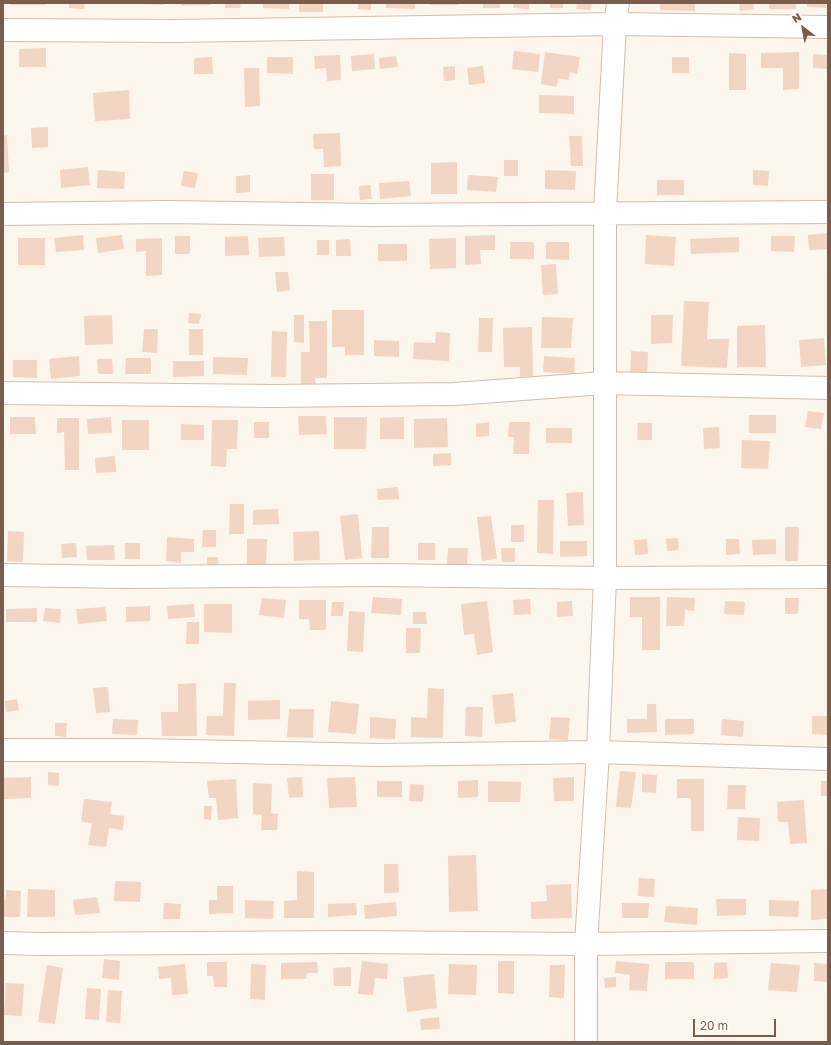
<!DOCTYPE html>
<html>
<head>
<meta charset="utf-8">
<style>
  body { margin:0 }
  #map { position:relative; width:831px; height:1045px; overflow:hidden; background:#fdf6ec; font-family:"Golos Text",sans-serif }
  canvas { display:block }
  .frame { position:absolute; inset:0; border:4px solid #7a5c4d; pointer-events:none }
  .north { position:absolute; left:783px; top:8px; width:40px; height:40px; -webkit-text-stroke:3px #fffaf3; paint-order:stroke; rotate:328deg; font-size:11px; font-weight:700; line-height:16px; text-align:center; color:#7a5c4d }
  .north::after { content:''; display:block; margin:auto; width:14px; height:18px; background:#7a5c4d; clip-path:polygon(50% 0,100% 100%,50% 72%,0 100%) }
  .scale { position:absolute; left:693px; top:1019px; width:83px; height:18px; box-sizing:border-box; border:2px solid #7a5c4d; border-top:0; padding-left:5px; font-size:12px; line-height:14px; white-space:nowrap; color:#7a5c4d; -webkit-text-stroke:3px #fffaf3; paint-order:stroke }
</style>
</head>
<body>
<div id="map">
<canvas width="831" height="1045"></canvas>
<div class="frame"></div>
<div class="north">N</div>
<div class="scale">20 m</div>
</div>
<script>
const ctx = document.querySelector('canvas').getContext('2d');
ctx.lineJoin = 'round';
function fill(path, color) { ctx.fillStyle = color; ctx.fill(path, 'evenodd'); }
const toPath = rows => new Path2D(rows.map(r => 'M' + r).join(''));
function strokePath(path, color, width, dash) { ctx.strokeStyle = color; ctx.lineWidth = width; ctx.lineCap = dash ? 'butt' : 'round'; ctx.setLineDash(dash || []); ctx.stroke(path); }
fill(toPath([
  [10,3,46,3,46,5,10,5],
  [69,3,85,3,84,9,69,8],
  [138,3,164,3,163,5,138,4],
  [181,3,210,3,211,5,181,6],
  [225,3,241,3,240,8,225,8],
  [263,3,289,3,289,9,263,8],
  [299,3,323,3,323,12,299,12],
  [358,3,371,3,371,10,358,9],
  [386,3,415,3,415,9,386,8],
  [430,3,458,3,458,5,430,5],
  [483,3,500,3,500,8,483,8],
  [514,3,529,3,529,9,513,8],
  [550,3,563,3,563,8,550,8],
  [577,3,592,3,591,10,576,9],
  [660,3,695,3,695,11,660,10],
  [739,3,753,3,754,9,740,11],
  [769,3,796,3,796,9,769,9],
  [807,3,828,3,828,8,807,7],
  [46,48,46,67,19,67,19,49],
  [514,51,540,54,538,72,512,69],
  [545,52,580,57,577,74,570,72,569,80,558,78,557,87,541,84],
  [799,52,799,89,783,90,783,68,761,68,761,53],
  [729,53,746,54,746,90,729,90],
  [374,54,375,69,352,71,351,56],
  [813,54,828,55,828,69,813,68],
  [340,55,341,80,327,81,326,68,315,69,314,56],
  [396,56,398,67,380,69,379,58],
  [212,57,213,74,194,74,194,58],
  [267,57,293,57,293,74,267,73],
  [672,57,689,57,689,73,672,73],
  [455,66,455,80,444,81,443,67],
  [483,66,485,83,469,85,467,68],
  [244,68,259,68,260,106,245,107],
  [129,90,130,119,95,121,93,93],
  [539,95,574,96,574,114,539,113],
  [48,127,48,147,32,148,31,128],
  [340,133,341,166,324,167,323,149,314,149,313,134],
  [7,135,9,172,3,173,3,136],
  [569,136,582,136,583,166,571,166],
  [504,160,518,160,518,176,504,176],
  [457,162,457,194,431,194,431,163],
  [88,167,90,185,61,188,60,170],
  [98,170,125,172,124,189,97,188],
  [545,170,576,171,575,190,545,189],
  [753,170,769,171,768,186,753,185],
  [184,171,198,173,195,188,181,186],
  [311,174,334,174,334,200,311,200],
  [250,175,250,192,236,193,236,176],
  [468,175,498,177,496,192,467,190],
  [657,180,684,180,684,195,657,195],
  [409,181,411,196,380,199,379,183],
  [370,185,372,199,360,200,359,186],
  [828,233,828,249,809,250,808,235],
  [83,235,84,250,56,252,54,238],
  [122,235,124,249,98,253,96,238],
  [495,235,495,250,480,250,481,264,465,265,465,236],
  [646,235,676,237,674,266,645,264],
  [175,236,190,236,190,254,175,254],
  [248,236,249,255,225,256,225,237],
  [771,236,795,236,794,252,771,251],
  [284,237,285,256,259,257,258,238],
  [739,237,739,252,691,254,690,239],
  [18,238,45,238,45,265,18,265],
  [162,238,162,275,146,276,146,251,136,252,136,239],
  [456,238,456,268,430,269,429,239],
  [350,239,351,256,336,256,336,240],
  [317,240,329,240,329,255,317,255],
  [510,242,534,242,534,259,510,259],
  [546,242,569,242,569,260,546,259],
  [378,244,407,244,407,261,378,261],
  [556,264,558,294,543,295,541,265],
  [275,272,288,272,290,290,277,292],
  [684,301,709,302,707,339,729,339,727,368,681,366],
  [332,310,364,310,364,355,345,355,345,347,332,347],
  [189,313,201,314,199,324,188,323],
  [112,315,113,344,85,345,84,316],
  [294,315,304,315,304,343,294,342],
  [651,315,673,315,672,343,651,344],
  [542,317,573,318,571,348,541,348],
  [479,318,493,318,492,352,478,352],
  [309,321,327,321,327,378,315,378,316,387,301,388,301,352,310,352],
  [765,325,766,367,737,367,737,326],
  [532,327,533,376,520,377,520,367,504,367,503,328],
  [144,329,158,329,157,353,142,352],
  [189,329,203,329,203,355,189,355],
  [272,331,287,332,286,377,271,377],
  [436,332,450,333,449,361,413,359,414,342,435,343],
  [824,338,826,365,801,367,799,340],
  [374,340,399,341,399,357,374,356],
  [631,351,648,352,647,379,630,378],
  [79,356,80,376,51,379,49,359],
  [544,356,575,358,574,374,543,372],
  [213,357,248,358,247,375,213,374],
  [126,358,151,358,151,374,125,374],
  [97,359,112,359,113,374,98,374],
  [13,360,37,360,37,378,13,377],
  [173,361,204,361,204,376,173,377],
  [808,411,824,413,821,429,805,427],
  [749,415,776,415,776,433,749,433],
  [298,416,326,416,327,434,299,435],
  [10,417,35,417,36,434,10,434],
  [111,417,112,433,88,434,87,419],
  [334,417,367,417,366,449,334,449],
  [404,417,404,439,380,439,380,418],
  [57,418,79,418,79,470,65,470,64,432,57,433],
  [447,418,448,447,414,448,414,419],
  [122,420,149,420,149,450,122,450],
  [212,420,238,420,237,449,227,449,226,467,211,466],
  [254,422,269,422,269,438,254,438],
  [489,422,489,436,476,437,476,424],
  [509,422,530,422,529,454,513,454,514,437,508,437],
  [638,423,652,423,652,440,637,440],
  [181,424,204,425,204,440,181,440],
  [719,427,720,448,704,449,703,428],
  [546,428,572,428,572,443,546,443],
  [742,440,770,441,768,469,741,468],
  [451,453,451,465,433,466,433,454],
  [115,456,116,472,96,473,95,458],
  [398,487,399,499,378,500,377,489],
  [583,492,584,525,568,526,566,493],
  [538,500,554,500,553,554,537,553],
  [230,504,244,504,244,534,229,534],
  [278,509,279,524,253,525,253,510],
  [358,514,362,558,345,560,340,516],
  [491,516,497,559,482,561,477,517],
  [511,525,524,525,524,542,511,542],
  [372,527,389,527,389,558,371,558],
  [785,527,799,527,798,561,785,561],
  [203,530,216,530,216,547,202,547],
  [8,531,24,532,23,562,7,561],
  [319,531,320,560,294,561,293,532],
  [167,537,194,539,194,552,181,552,181,563,166,561],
  [678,538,679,550,667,551,666,539],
  [247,539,267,539,266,566,247,566],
  [647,539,648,554,635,555,634,540],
  [726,539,739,539,740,554,726,555],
  [776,539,776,554,753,555,752,540],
  [560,541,587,541,587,556,560,557],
  [76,543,77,557,62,558,61,544],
  [125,543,140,543,140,559,125,559],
  [418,543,435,543,435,560,418,560],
  [114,545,115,560,87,560,86,546],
  [448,548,468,548,467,565,447,564],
  [501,548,515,548,515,562,502,562],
  [207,557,218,557,219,571,207,571],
  [373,597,402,599,401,615,371,613],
  [630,597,660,597,660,650,642,650,642,617,630,617],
  [667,597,695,598,694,611,685,610,684,626,666,626],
  [262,598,286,600,284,618,259,615],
  [785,598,799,598,798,614,785,614],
  [530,599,531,614,514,615,513,600],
  [299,600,326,600,326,630,310,630,309,619,299,619],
  [487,601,493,652,477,655,474,634,464,635,461,604],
  [572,601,573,616,557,617,557,602],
  [725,601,745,602,744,615,724,614],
  [332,602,344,602,343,616,331,616],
  [194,604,195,617,168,619,167,606],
  [204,604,232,604,232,633,204,632],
  [150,606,150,621,126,622,126,607],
  [105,607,107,621,78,624,76,609],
  [37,608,37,622,6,622,6,609],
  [45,608,61,609,60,623,43,621],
  [349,611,365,612,363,652,347,651],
  [413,612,426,612,427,624,413,624],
  [187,622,199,622,199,644,186,644],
  [406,628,421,628,420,653,406,653],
  [196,683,197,736,162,736,161,712,178,712,178,684],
  [224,683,236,683,234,736,206,735,207,716,223,716],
  [108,687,110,712,96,713,93,688],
  [428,688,444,689,443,738,411,737,411,717,427,718],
  [513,693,516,722,495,724,492,695],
  [17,699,19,710,6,712,5,701],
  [280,700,280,719,248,720,248,701],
  [331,701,359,704,356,734,328,732],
  [647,704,656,704,657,732,627,733,627,719,647,719],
  [466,707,483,707,482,737,465,736],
  [289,709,314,709,313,738,287,737],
  [812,716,828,716,828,735,812,734],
  [370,717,396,719,395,739,370,738],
  [551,717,570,718,568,740,549,739],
  [113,719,138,720,137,735,112,734],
  [665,719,694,719,694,734,665,735],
  [722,719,744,721,743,737,721,735],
  [55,723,67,723,66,737,55,736],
  [620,771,636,772,631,808,616,807],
  [48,772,59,773,59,786,48,785],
  [642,774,657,775,656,793,642,792],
  [31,777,31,798,3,799,3,778],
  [302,777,303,797,289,798,287,778],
  [355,777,357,807,329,808,327,778],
  [574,777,574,801,554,801,553,778],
  [236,779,238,818,218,820,216,798,209,798,207,781],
  [677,779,704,779,704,831,691,831,691,798,677,798],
  [478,780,478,797,458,798,458,781],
  [377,781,402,781,402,797,377,797],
  [488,781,521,782,520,802,488,802],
  [821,781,828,781,828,796,821,796],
  [253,783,272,784,271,813,278,814,277,830,261,830,262,815,253,814],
  [410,784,424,785,423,802,409,801],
  [728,785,746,785,745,809,727,809],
  [84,799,112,802,110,814,124,816,123,830,109,828,106,847,88,845,92,823,81,822],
  [804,800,807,843,790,844,788,822,778,822,777,802],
  [204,806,212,806,211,820,204,819],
  [738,817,760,818,759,841,737,840],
  [476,855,478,911,449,912,448,856],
  [384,864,398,864,399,893,384,893],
  [297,871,314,872,314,918,284,918,284,901,297,900],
  [639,878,655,879,654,897,638,896],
  [115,881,141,882,140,902,114,901],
  [571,884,572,918,531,919,531,902,547,901,546,885],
  [217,886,233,886,233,913,209,914,209,900,217,900],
  [28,889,55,890,55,917,27,917],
  [828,889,828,919,811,920,811,890],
  [6,890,21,891,20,917,3,917,3,899,6,900],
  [97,897,100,913,75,915,73,900],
  [716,899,746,899,746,915,717,916],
  [245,900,274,901,273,919,245,918],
  [769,900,799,901,798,917,769,916],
  [396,902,397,916,365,919,364,905],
  [164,903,181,904,180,919,163,919],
  [356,903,357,915,328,917,328,904],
  [622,903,649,903,648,918,622,918],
  [666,906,698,908,697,925,664,922],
  [104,959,120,961,119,980,102,978],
  [362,961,388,964,387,979,375,978,373,995,358,994],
  [498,961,514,961,514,994,498,993],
  [616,961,649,964,647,991,629,990,630,975,615,973],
  [207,962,227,962,227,987,214,987,213,976,207,976],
  [317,962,318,973,307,973,306,979,281,979,281,963],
  [665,962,694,962,694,979,665,979],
  [727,962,728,978,714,979,714,963],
  [771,963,800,965,797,992,768,990],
  [814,963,828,964,828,982,814,981],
  [185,964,188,994,172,995,171,978,159,979,158,967],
  [251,964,266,965,265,1000,250,999],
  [449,964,477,965,476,995,448,994],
  [47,965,63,968,55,1024,38,1022],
  [550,965,565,965,564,998,549,997],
  [351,967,351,986,334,986,333,968],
  [434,974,437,1008,407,1012,403,977],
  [616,977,616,987,605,988,604,978],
  [6,983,24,984,22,1016,4,1015],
  [87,988,101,989,99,1020,85,1019],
  [108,990,122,991,120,1023,106,1022],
  [439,1017,440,1029,421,1030,420,1019]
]), '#f3d5c3');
const minor = toPath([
  [3,30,175,31,615,24,828,27],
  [3,214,167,212,372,215,828,212],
  [3,393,272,396,455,394,604,383,828,388],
  [3,575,125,577,380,575,605,578,828,577],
  [3,750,140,750,379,755,598,752,828,759],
  [3,943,42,944,354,942,586,944,828,941],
  [586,1042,586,944,598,752,605,578,605,212,615,24,618,3]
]);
strokePath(minor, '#d1beb0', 24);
strokePath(minor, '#fff', 22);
</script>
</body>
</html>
